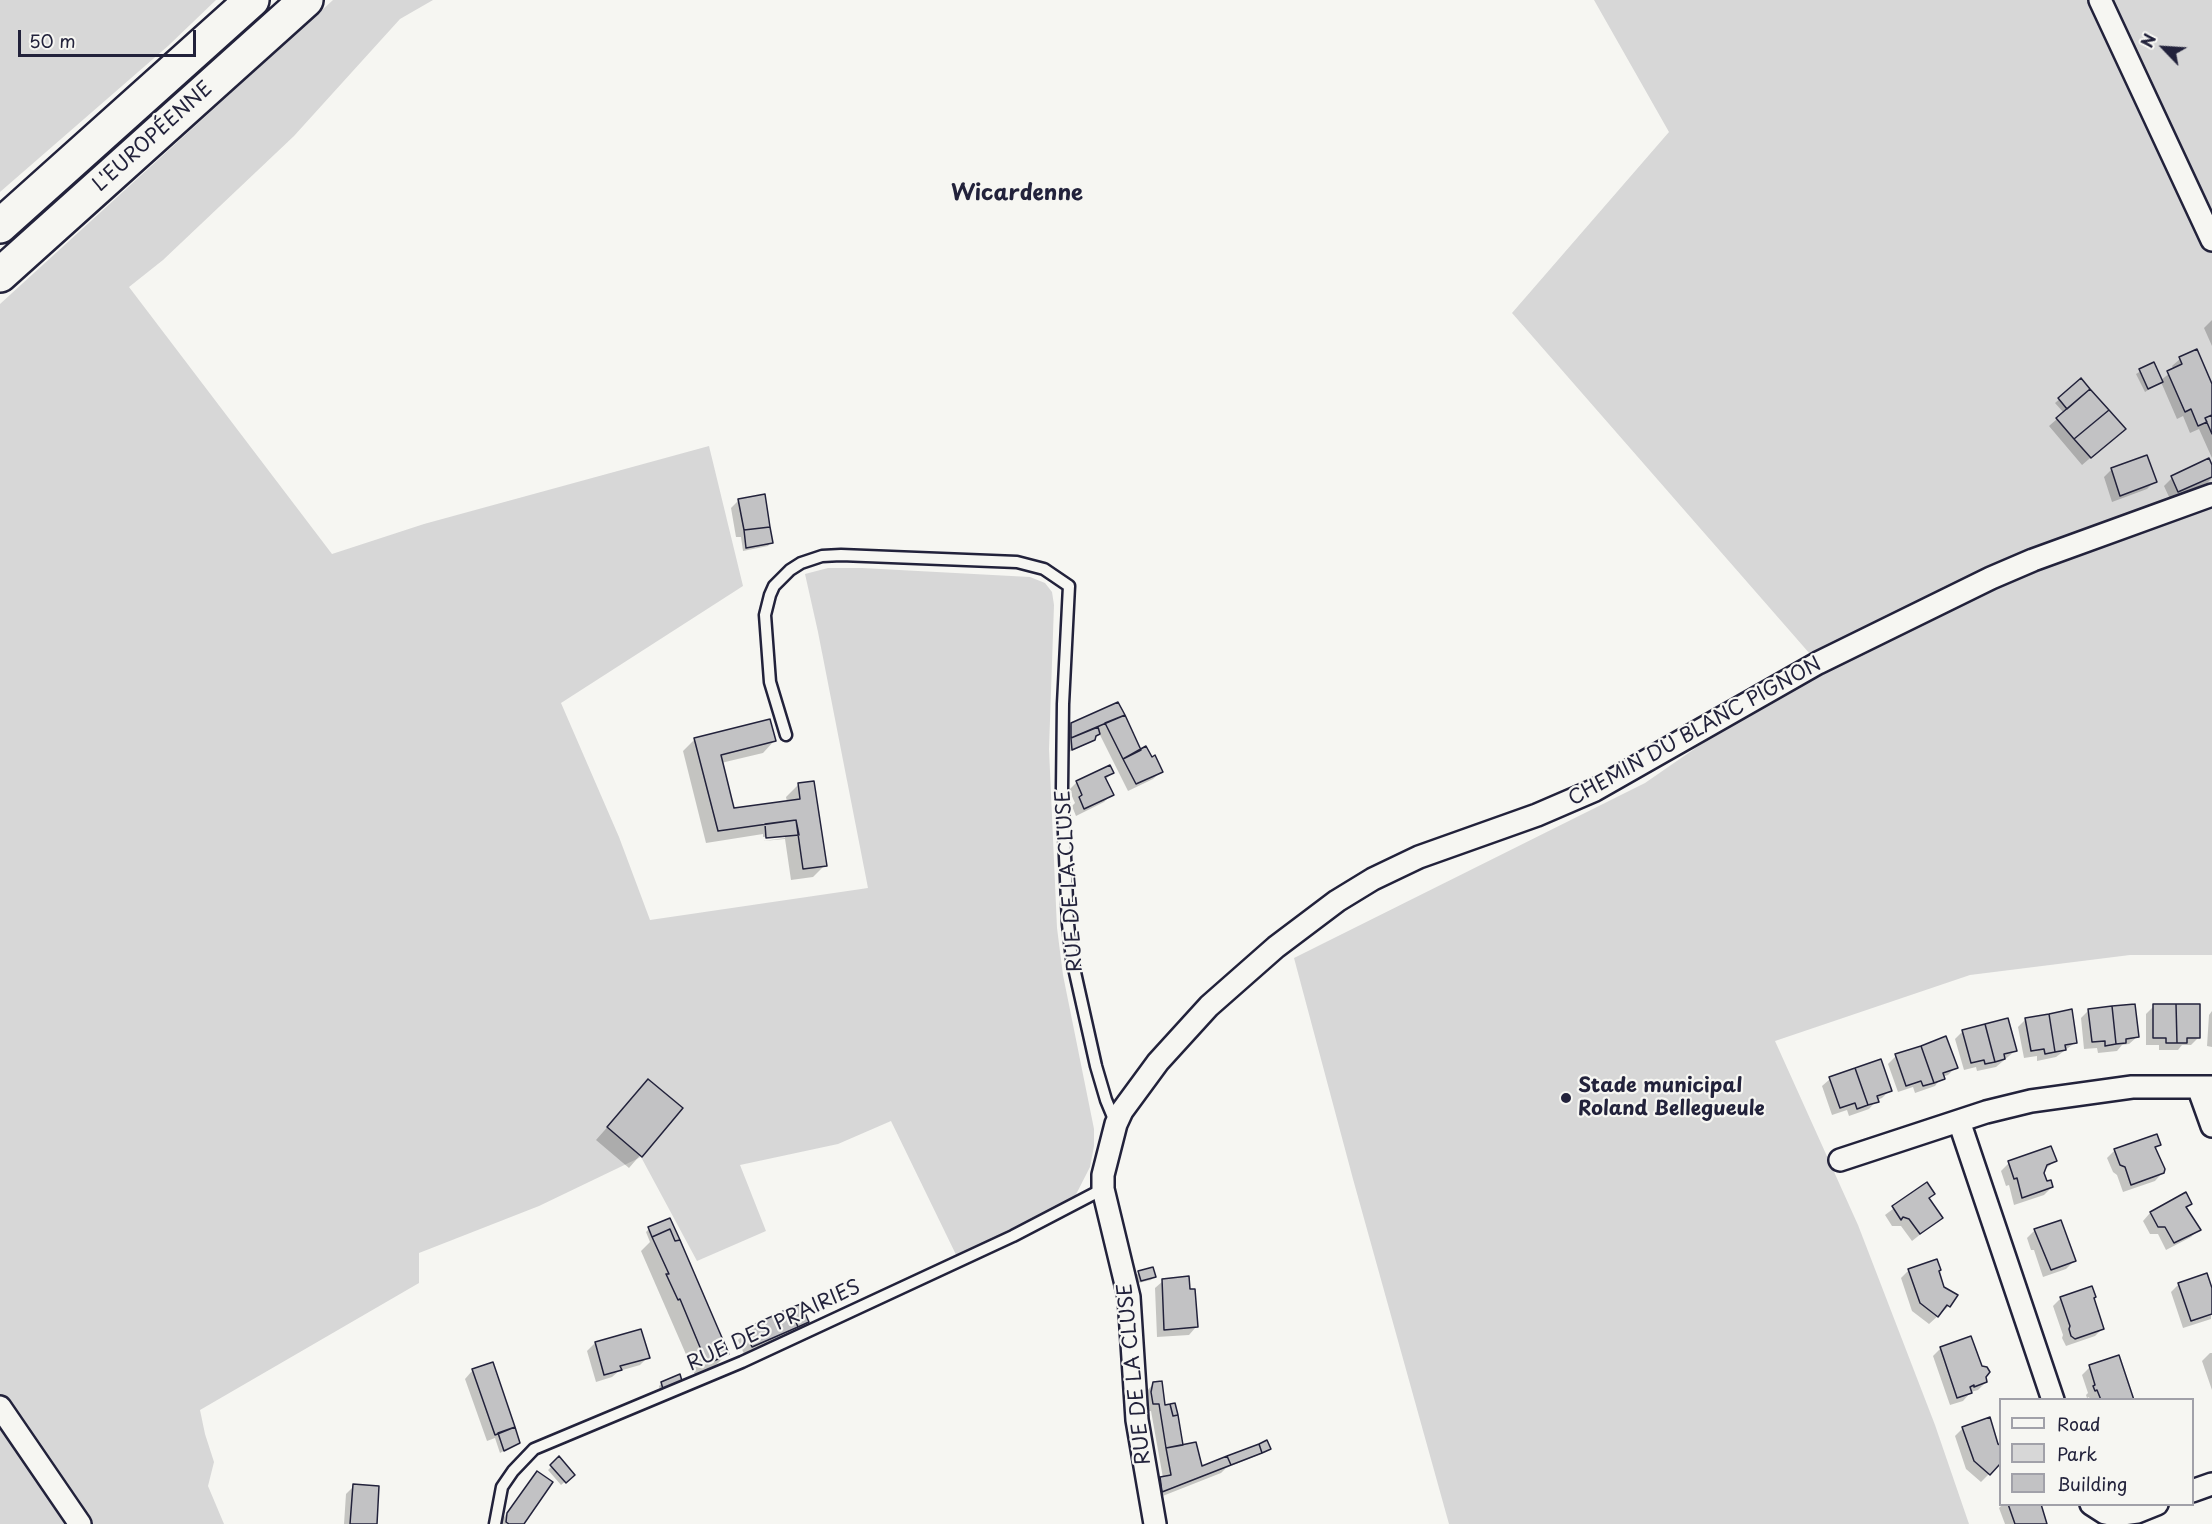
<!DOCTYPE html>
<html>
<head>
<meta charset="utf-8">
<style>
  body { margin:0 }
  #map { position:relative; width:2212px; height:1524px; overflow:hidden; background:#f6f6f2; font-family:"Playpen Sans",sans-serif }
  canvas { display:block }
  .legend { position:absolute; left:1999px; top:1398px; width:195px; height:108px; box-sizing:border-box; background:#f6f6f2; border:2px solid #a1a1a9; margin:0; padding:8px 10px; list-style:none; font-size:18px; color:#22223b }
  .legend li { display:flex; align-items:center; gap:12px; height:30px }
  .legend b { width:30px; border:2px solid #a1a1a9 }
  .north { position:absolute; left:2134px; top:18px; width:60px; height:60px; -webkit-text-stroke:4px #f6f6f2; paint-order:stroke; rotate:295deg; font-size:16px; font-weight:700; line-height:24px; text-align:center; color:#22223b }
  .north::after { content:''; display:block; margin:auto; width:21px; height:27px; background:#22223b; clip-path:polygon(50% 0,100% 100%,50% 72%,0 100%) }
  .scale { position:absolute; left:18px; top:30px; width:178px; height:27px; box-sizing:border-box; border:3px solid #22223b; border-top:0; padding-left:8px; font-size:18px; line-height:21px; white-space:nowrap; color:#22223b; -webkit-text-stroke:4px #f6f6f2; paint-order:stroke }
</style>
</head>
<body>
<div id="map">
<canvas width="2212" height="1524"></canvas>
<ul class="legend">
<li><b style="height:8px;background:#f6f6f2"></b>Road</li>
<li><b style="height:16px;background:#d7d7d7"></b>Park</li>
<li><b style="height:16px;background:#c2c2c4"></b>Building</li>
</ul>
<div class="north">N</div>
<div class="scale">50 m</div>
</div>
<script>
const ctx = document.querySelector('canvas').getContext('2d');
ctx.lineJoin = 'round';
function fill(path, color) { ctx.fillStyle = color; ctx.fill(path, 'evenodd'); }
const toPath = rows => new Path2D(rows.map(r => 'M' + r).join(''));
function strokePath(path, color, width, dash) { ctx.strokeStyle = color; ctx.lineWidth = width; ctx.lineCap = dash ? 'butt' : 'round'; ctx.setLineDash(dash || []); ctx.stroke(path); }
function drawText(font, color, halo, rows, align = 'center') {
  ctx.font = font + ' "Playpen Sans",sans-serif'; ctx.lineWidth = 4.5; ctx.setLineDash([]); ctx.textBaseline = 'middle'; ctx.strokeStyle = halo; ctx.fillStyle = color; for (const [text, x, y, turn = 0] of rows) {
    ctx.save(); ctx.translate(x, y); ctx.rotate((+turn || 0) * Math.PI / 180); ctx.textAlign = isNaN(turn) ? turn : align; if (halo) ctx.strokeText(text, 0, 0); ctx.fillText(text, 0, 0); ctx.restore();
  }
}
fill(toPath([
  [0,0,216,0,168,46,0,192],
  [333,0,433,0,400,19,294,136,163,260,129,287,332,554,424,524,709,446,743,586,561,703,619,837,650,920,868,888,818,632,805,574,828,568,862,568,1030,577,1045,583,1052,592,1054,605,1049,749,1057,928,1063,975,1094,1129,1094,1146,1090,1167,1064,1218,962,1267,891,1121,838,1144,740,1165,766,1231,697,1261,641,1157,539,1206,419,1253,419,1283,200,1410,205,1434,214,1462,208,1486,224,1524,0,1524,0,304],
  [1594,0,2212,0,2212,955,2130,955,1970,975,1775,1041,1858,1225,1935,1425,1969,1524,1449,1524,1353,1179,1294,958,1645,783,1755,707,1824,670,1512,313,1669,132]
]), '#d7d7d7');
fill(toPath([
  [2212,320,2212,346,2204,328],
  [2180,359,2212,388,2212,458,2199,429,2190,433,2183,416,2177,419,2161,382,2145,392,2136,374,2153,364,2161,380,2174,370,2172,366],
  [2081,381,2116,436,2082,465,2049,426,2064,413,2055,403],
  [2146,457,2155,481,2147,489,2112,502,2104,477,2111,470],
  [2212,469,2212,478,2207,483,2170,499,2164,486,2172,478],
  [739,500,771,542,768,546,743,551,741,537,736,537,731,508],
  [1118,704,1140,750,1161,772,1153,779,1128,791,1099,733,1089,743,1069,752,1069,743,1064,745,1064,732,1072,724],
  [695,739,775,740,763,753,721,763,733,810,787,802,786,797,798,785,825,865,813,877,791,880,785,839,763,841,785,838,785,835,763,837,763,834,706,843,683,751],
  [1112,773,1105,780,1112,794,1104,802,1076,816,1072,806,1075,803,1069,790,1077,782],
  [2154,1006,2199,1037,2191,1045,2182,1045,2178,1050,2159,1050,2159,1045,2146,1045,2146,1014],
  [2089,1010,2137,1037,2129,1044,2122,1045,2117,1051,2098,1053,2097,1048,2084,1049,2081,1018],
  [2212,1011,2212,1047,2207,1046,2209,1015],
  [2026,1019,2076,1042,2056,1057,2037,1061,2037,1056,2024,1058,2018,1027],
  [1963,1031,2015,1051,1996,1067,1977,1071,1976,1067,1964,1070,1955,1039],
  [1896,1056,1956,1067,1948,1075,1942,1077,1935,1086,1915,1093,1913,1087,1898,1092,1888,1064],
  [1830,1079,1890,1090,1882,1098,1877,1100,1869,1109,1849,1116,1847,1110,1832,1115,1822,1086],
  [648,1081,681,1108,629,1168,596,1140],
  [2159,1145,2155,1149,2163,1172,2155,1181,2123,1192,2117,1175,2113,1172,2107,1158,2115,1150],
  [2050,1148,2055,1161,2043,1171,2046,1183,2052,1187,2044,1195,2014,1205,2009,1185,2006,1186,2001,1171,2009,1163],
  [1926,1184,1928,1199,1941,1218,1912,1241,1901,1226,1892,1226,1885,1215],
  [2185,1194,2190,1203,2185,1209,2199,1229,2191,1237,2166,1250,2158,1234,2150,1234,2143,1221,2150,1213],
  [649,1229,727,1354,715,1366,695,1375,641,1251,650,1242,646,1232],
  [2035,1230,2074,1261,2066,1269,2043,1277,2034,1250,2031,1250,2027,1238],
  [1909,1270,1937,1272,1949,1306,1929,1324,1912,1311,1901,1278],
  [1139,1272,1154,1277,1151,1280,1138,1283,1136,1276],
  [1163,1281,1196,1327,1189,1335,1157,1337,1155,1288],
  [2179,1284,2212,1292,2211,1319,2183,1328,2171,1292],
  [2061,1298,2092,1299,2102,1329,2095,1336,2066,1346,2062,1338,2063,1335,2053,1306],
  [800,1306,807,1322,804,1325,744,1354,738,1340,746,1332,754,1327],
  [595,1343,648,1357,640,1365,619,1371,612,1377,596,1382,587,1351],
  [1941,1348,1985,1377,1986,1382,1978,1390,1971,1392,1963,1401,1950,1405,1933,1356],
  [2210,1353,2212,1353,2212,1390,2202,1361],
  [492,1364,518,1443,500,1453,495,1438,487,1441,465,1379,472,1371],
  [2090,1367,2133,1400,2090,1400,2089,1397,2087,1398,2086,1395,2088,1393,2082,1375],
  [680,1381,676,1384,660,1391,659,1386,662,1383],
  [1154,1383,1182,1447,1201,1468,1269,1449,1266,1452,1226,1468,1221,1473,1155,1499,1152,1487,1163,1478,1151,1411,1145,1412,1146,1392],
  [1963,1428,2000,1446,2000,1463,1981,1482,1966,1469,1955,1436],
  [559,1459,573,1475,561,1485,548,1470],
  [537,1473,522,1524,499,1524,530,1481],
  [354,1486,375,1524,344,1524,346,1494],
  [2003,1504,2039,1504,2046,1524,2005,1524,1999,1508]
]), '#0003');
const building = toPath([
  [2197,349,2212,384,2212,415,2205,418,2207,422,2198,426,2191,409,2185,412,2167,371,2182,364,2179,357,2197,349],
  [2154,362,2163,382,2148,389,2139,369,2154,362],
  [2081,378,2090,389,2067,409,2058,398,2081,378],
  [2090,389,2109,410,2074,439,2056,418,2090,389],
  [2109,410,2126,429,2091,458,2074,439,2109,410],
  [2212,415,2212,434,2205,418,2212,415],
  [2147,455,2157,482,2120,496,2111,468,2147,455],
  [2209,458,2212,465,2212,477,2178,492,2171,476,2209,458],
  [765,494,770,527,744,530,738,499,765,494],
  [770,527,773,543,746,548,744,530,770,527],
  [1118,702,1125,715,1071,738,1071,723,1118,702],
  [1125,715,1141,750,1123,759,1105,723,1125,715],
  [770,719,776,741,721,755,734,808,800,799,798,783,814,781,827,866,803,869,796,820,718,831,694,738,770,719],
  [1098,727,1100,734,1096,736,1095,740,1072,750,1071,738,1098,727],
  [1146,746,1152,757,1155,755,1163,772,1136,784,1123,759,1146,746],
  [1110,765,1114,773,1105,777,1114,795,1084,809,1079,797,1082,795,1076,781,1110,765],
  [796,820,799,835,766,838,765,824,796,820],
  [2135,1004,2139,1037,2126,1039,2126,1043,2116,1044,2112,1006,2135,1004],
  [2153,1004,2176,1004,2177,1043,2166,1043,2166,1038,2153,1038,2153,1004],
  [2176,1004,2200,1004,2200,1038,2187,1038,2187,1043,2177,1043,2176,1004],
  [2112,1006,2116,1044,2105,1046,2105,1041,2092,1042,2088,1009,2112,1006],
  [2072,1009,2077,1043,2065,1045,2066,1050,2055,1052,2049,1014,2072,1009],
  [2049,1014,2055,1052,2045,1054,2044,1049,2031,1051,2025,1018,2049,1014],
  [2008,1018,2017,1051,2004,1054,2005,1059,1995,1062,1985,1024,2008,1018],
  [1985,1024,1995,1062,1985,1064,1984,1060,1971,1063,1962,1030,1985,1024],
  [1946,1036,1958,1068,1943,1073,1945,1079,1934,1083,1921,1046,1946,1036],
  [1921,1046,1934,1083,1923,1086,1921,1081,1906,1086,1895,1054,1921,1046],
  [1881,1059,1892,1091,1877,1096,1879,1102,1868,1105,1855,1068,1881,1059],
  [1855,1068,1868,1105,1857,1109,1855,1103,1840,1108,1829,1077,1855,1068],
  [648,1079,683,1108,642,1157,607,1127,648,1079],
  [2157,1134,2161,1145,2155,1147,2165,1169,2164,1173,2131,1185,2125,1167,2120,1165,2114,1149,2157,1134],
  [2051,1146,2057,1161,2047,1165,2044,1173,2047,1181,2051,1180,2053,1187,2022,1198,2017,1178,2014,1179,2008,1161,2051,1146],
  [1927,1182,1935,1194,1929,1198,1943,1218,1920,1234,1909,1219,1903,1217,1901,1220,1892,1206,1927,1182],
  [2186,1192,2192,1204,2186,1207,2201,1230,2174,1243,2165,1227,2158,1227,2150,1212,2186,1192],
  [670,1218,680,1240,675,1241,670,1229,652,1237,648,1227,670,1218],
  [2061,1220,2076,1261,2051,1270,2034,1229,2061,1220],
  [670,1229,675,1241,680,1240,729,1354,707,1364,680,1299,678,1300,666,1274,669,1274,652,1237,670,1229],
  [1937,1259,1941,1270,1939,1271,1944,1287,1958,1295,1950,1307,1947,1305,1938,1317,1920,1303,1908,1269,1937,1259],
  [1153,1267,1156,1277,1141,1281,1138,1271,1153,1267],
  [2207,1273,2212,1288,2212,1314,2191,1321,2178,1283,2207,1273],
  [1189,1276,1190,1289,1195,1289,1198,1327,1164,1330,1162,1279,1189,1276],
  [2092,1286,2096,1297,2094,1298,2104,1329,2075,1339,2071,1336,2069,1329,2070,1326,2060,1297,2092,1286],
  [801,1304,809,1322,798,1327,790,1308,801,1304],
  [790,1308,798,1327,752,1347,745,1331,754,1327,753,1325,790,1308],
  [641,1329,650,1358,620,1366,622,1370,604,1375,595,1342,641,1329],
  [1971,1336,1982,1366,1987,1367,1990,1372,1986,1377,1987,1382,1974,1387,1974,1385,1970,1387,1972,1393,1957,1398,1940,1347,1971,1336],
  [2119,1355,2134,1400,2101,1400,2097,1390,2095,1391,2093,1386,2095,1385,2089,1365,2119,1355],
  [493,1362,515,1427,495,1435,472,1369,493,1362],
  [680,1374,682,1381,663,1389,661,1382,680,1374],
  [1162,1381,1165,1405,1170,1404,1173,1416,1178,1415,1183,1445,1166,1448,1159,1404,1153,1404,1151,1392,1153,1382,1162,1381],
  [1175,1403,1178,1415,1173,1416,1170,1404,1175,1403],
  [1990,1417,1998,1444,2000,1445,2000,1464,1990,1475,1974,1461,1962,1427,1990,1417],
  [515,1427,520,1443,504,1451,498,1433,515,1427],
  [1267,1440,1271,1449,1262,1453,1259,1444,1267,1440],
  [1196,1442,1202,1466,1227,1456,1231,1465,1162,1492,1160,1477,1171,1475,1166,1448,1196,1442],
  [1259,1444,1262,1453,1231,1465,1227,1456,1259,1444],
  [559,1456,575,1475,566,1483,550,1465,559,1456],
  [537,1471,553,1482,524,1524,509,1524,506,1522,507,1513,537,1471],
  [353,1484,379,1486,377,1524,350,1524,353,1484],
  [2008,1504,2041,1504,2047,1524,2015,1524,2008,1504]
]);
fill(building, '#c2c2c4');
strokePath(building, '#22223b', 1.5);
const service = toPath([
  [786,735,770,682,765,615,770,595,774,586,790,570,801,563,822,556,841,555,1017,562,1044,569,1069,586,1063,704,1062,788,1068,924,1072,959,1096,1066,1106,1100,1116,1124],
  [495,1524,502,1487,513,1471,534,1449,742,1362,1013,1236,1103,1189]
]);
const minor = toPath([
  [2100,0,2212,240],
  [2198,1087,2212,1126],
  [1959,1121,2053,1400],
  [1840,1160,1986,1112,2031,1101,2132,1087,2212,1087],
  [0,1407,80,1524],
  [2192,1491,2212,1484],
  [2091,1504,2105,1513,2116,1515,2137,1512,2157,1504],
  [1155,1524,1137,1420,1129,1297,1103,1189,1103,1175,1116,1124,1122,1111,1158,1062,1209,1006,1276,947,1337,901,1373,879,1419,857,1537,815,1595,790,1818,663,1991,578,2033,560,2212,495]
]);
const motorway = toPath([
  [0,226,252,0],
  [0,275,306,0]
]);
strokePath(service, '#22223b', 15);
strokePath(minor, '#22223b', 26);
strokePath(motorway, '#22223b', 38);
strokePath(service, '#f6f6f2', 10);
strokePath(minor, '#f6f6f2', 21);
strokePath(motorway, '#f6f6f2', 33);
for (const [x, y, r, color] of [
  [1566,1098,6,"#22223b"]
]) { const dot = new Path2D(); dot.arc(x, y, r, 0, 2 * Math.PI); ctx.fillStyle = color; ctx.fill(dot); strokePath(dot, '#f6f6f2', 2); }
drawText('20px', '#22223b', '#f6f6f2', [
  ["L'EUROPÉENNE",153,137,-42],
  ["CHEMIN DU BLANC PIGNON",1695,732,-29],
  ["RUE DE LA CLUSE",1070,881,-94],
  ["RUE DES PRAIRIES",774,1326,-25],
  ["RUE DE LA CLUSE",1135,1374,-96]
]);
drawText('bold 20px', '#22223b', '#f6f6f2', [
  ["Stade municipal",1578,1086],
  ["Roland Bellegueule",1578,1109]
], 'left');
drawText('bold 22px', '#22223b', '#f6f6f2', [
  ["Wicardenne",1017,194]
]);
</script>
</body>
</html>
